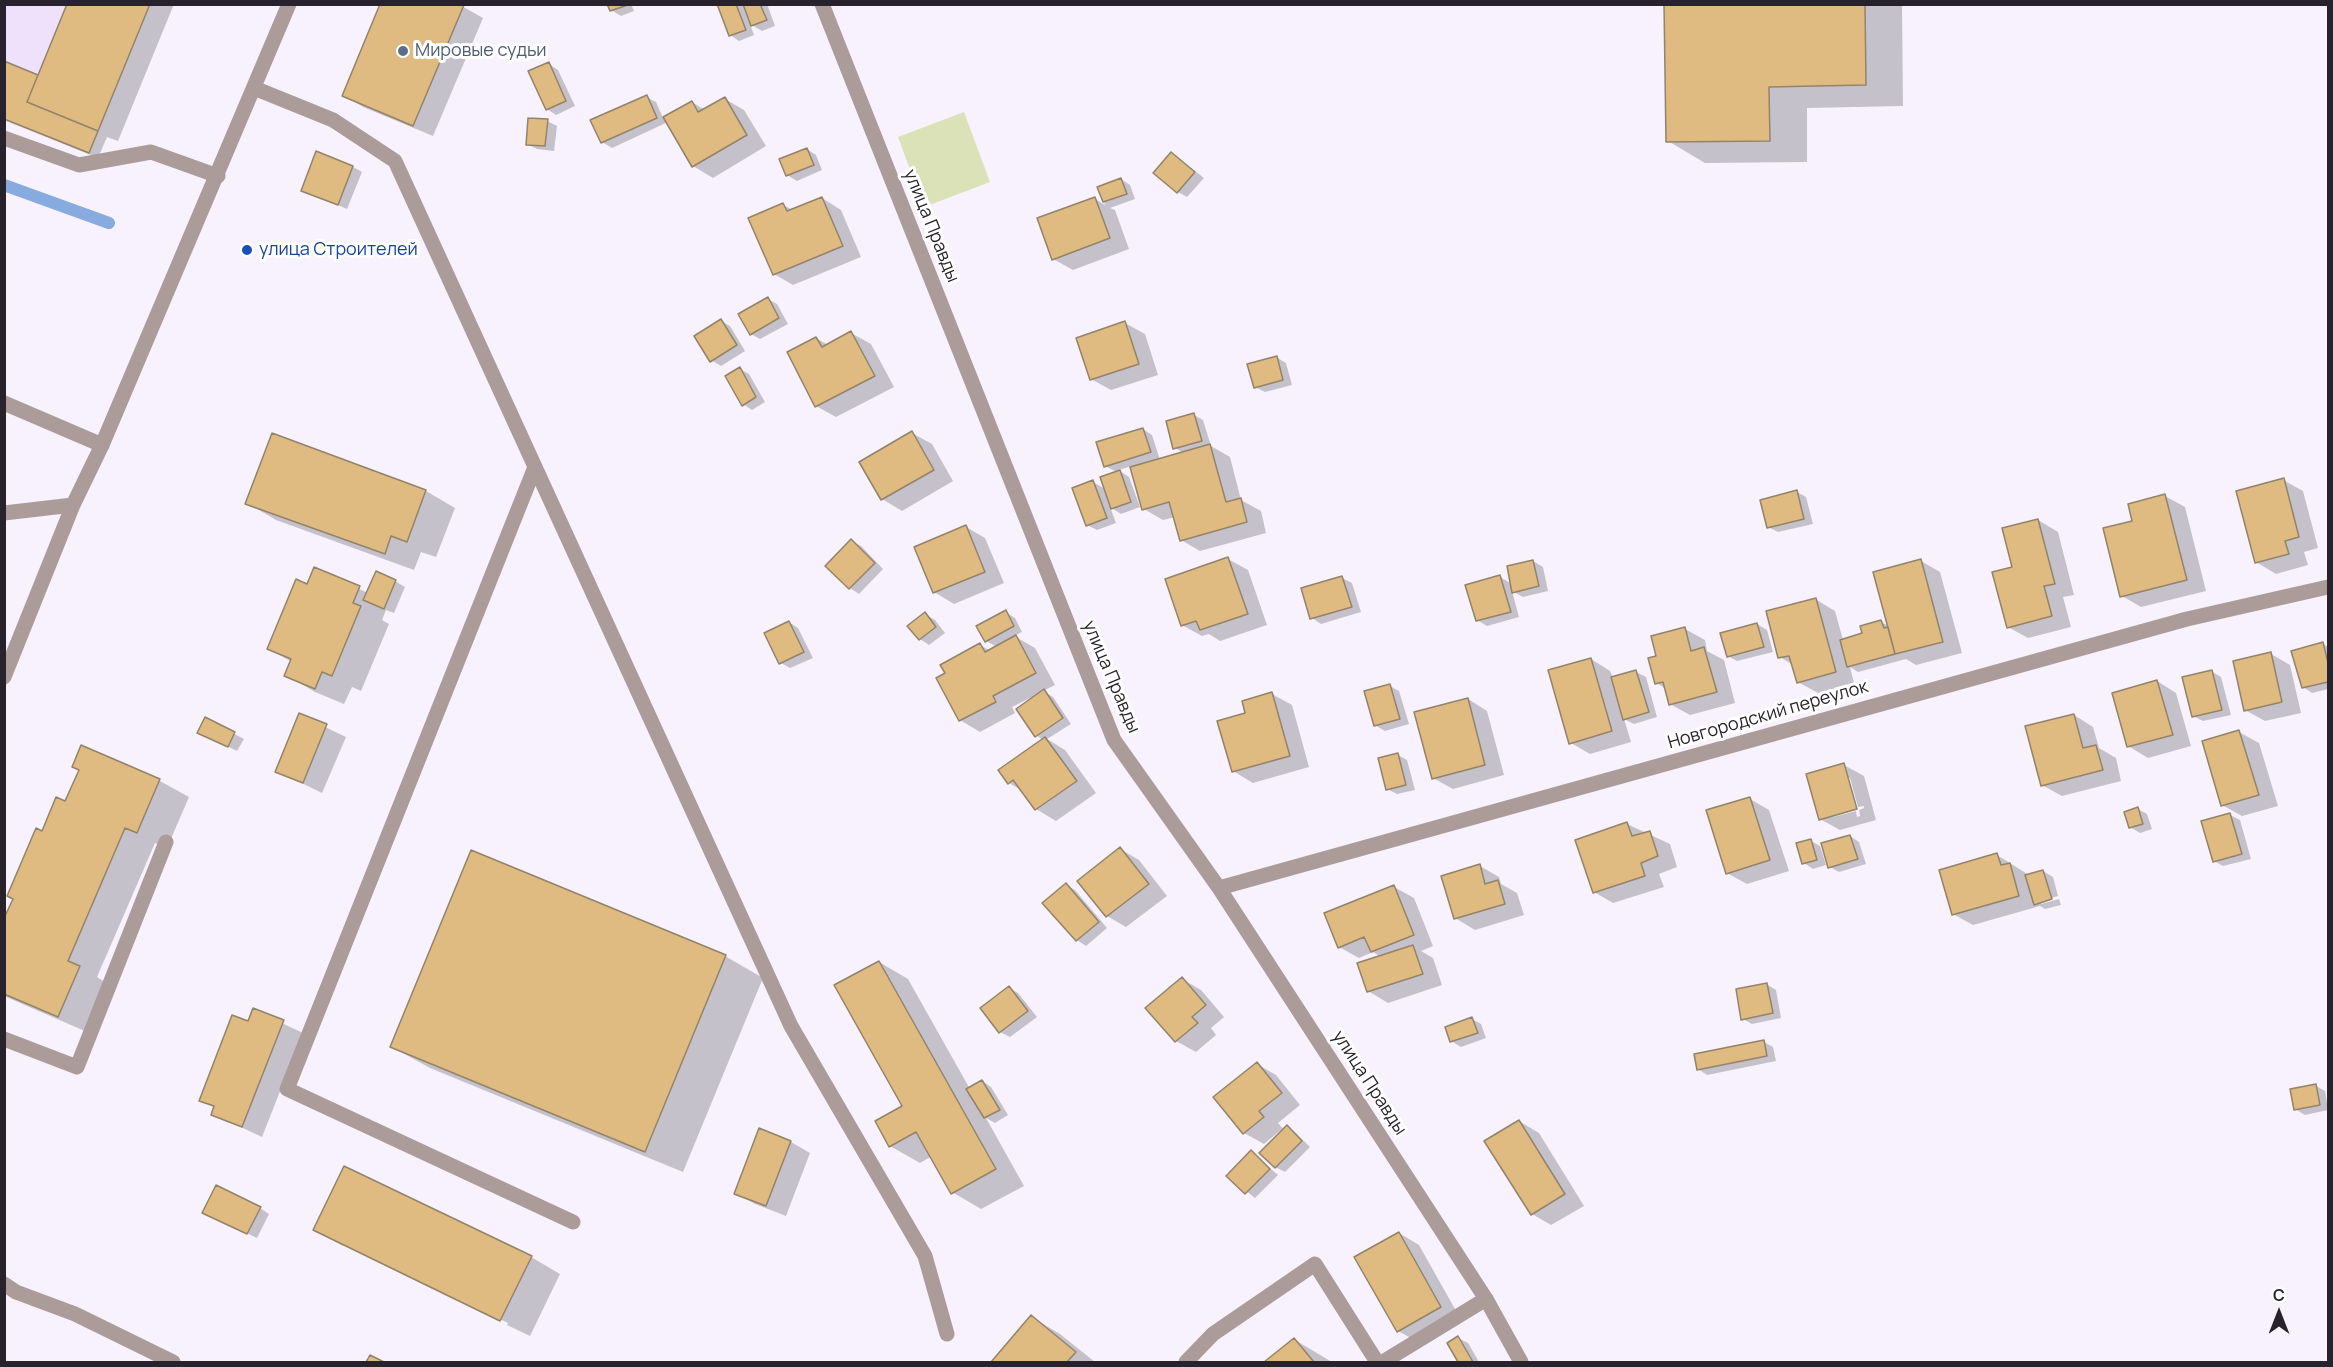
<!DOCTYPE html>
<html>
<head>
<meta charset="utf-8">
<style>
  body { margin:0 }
  #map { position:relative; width:2333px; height:1367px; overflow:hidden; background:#f7f2fd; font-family:Manrope,sans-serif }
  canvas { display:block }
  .frame { position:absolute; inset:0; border:6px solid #27222c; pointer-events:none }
  .north { position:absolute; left:2249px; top:1283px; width:60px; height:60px; -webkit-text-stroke:4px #fff; paint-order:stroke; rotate:0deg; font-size:16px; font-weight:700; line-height:24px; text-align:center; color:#27222c }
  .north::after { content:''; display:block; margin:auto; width:21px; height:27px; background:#27222c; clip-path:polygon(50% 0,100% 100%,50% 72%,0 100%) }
</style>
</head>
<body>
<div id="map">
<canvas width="2333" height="1367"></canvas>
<div class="frame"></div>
<div class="north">С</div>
</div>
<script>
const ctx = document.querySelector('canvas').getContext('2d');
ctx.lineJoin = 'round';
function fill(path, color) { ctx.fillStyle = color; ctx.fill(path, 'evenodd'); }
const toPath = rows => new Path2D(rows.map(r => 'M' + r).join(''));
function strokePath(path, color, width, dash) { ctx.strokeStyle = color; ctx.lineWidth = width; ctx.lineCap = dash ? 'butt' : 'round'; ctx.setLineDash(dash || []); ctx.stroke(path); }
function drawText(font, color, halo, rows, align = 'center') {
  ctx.font = font + ' Manrope,sans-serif'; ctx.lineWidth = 6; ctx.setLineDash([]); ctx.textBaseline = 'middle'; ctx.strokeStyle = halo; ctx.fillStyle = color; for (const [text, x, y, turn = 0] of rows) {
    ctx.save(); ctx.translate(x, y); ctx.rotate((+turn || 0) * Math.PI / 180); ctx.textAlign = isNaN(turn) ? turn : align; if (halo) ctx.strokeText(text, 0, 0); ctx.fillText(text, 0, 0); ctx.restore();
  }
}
fill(toPath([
  [4,5,145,5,83,152,5,121]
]), '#efe1fc');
fill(toPath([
  [964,112,990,182,924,207,898,137]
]), '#dbe2b7');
fill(toPath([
  [69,4,174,4,118,141,107,137,98,158,4,119,4,63,39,77],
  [382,4,458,4,483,18,433,136,363,107,344,95],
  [609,4,631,4,634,11,621,16,611,10],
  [743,4,767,4,775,26,762,31,750,24,754,35,739,41,730,35,718,5],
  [1666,4,1902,4,1903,106,1807,108,1807,162,1705,163,1668,141],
  [549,64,558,70,575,106,556,115,547,109],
  [646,97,656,102,663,118,692,102,705,110,725,99,744,110,766,146,713,178,693,166,668,122,612,148,602,142],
  [547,121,557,126,554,151,537,149,527,144],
  [807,149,816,155,822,170,797,181,787,175],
  [1172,153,1204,178,1187,197,1178,192],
  [353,167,362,172,347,209,302,190],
  [1121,179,1130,185,1135,199,1110,208,1115,210,1129,249,1073,270,1053,259,1095,199,1105,205,1099,187],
  [822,198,841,210,861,257,793,285,774,274,783,205,793,210],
  [768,299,777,304,788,324,760,339,751,334],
  [721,321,730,326,745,351,721,366,711,360],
  [1125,323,1145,334,1158,375,1111,390,1091,379],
  [851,333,871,344,894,387,836,417,816,406,816,338,828,345],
  [1276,357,1286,363,1292,385,1265,392,1255,387],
  [740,369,749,374,765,402,752,410,743,404],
  [1194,415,1203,420,1211,446,1230,457,1241,500,1261,511,1266,533,1200,551,1181,540,1175,517,1163,520,1144,509,1132,466,1118,470,1129,477,1140,507,1121,514,1110,507,1116,523,1097,530,1087,525,1093,482,1105,489,1117,472,1105,466,1143,429,1152,435,1160,460,1184,453,1175,448],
  [912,433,932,444,953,481,902,511,882,499],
  [2283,480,2303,491,2318,548,2304,552,2308,565,2276,574,2256,562],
  [426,491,455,508,436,557,421,552,414,570,276,520,247,503],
  [1797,492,1806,497,1813,524,1778,532,1768,527],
  [2165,496,2185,507,2206,591,2141,607,2122,596],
  [2038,520,2058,532,2074,595,2063,597,2071,627,2028,638,2008,627,2013,568],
  [966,527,985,538,1004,583,954,604,934,592],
  [851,541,861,546,883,569,859,594,850,588],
  [1228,559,1248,570,1267,625,1220,641,1209,634,1202,636,1182,625],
  [1533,561,1543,567,1548,591,1523,597,1512,591,1519,617,1487,626,1477,620,1500,577,1512,584],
  [1921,561,1940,572,1962,653,1916,665,1906,659,1858,672,1850,667,1854,683,1818,693,1798,682,1793,665,1780,657,1815,599,1835,611,1843,640,1864,634,1881,622,1889,626],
  [315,569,368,593,395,581,405,587,394,613,386,610,382,620,389,624,361,691,352,687,344,704,315,692,286,675,292,662,269,649,308,586],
  [1342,578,1352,583,1361,612,1321,624,1312,618],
  [1005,612,1015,618,1022,632,1014,636,1035,648,1055,685,1043,691,1053,697,1071,724,1047,739,1065,750,1096,793,1056,821,1036,809,1023,791,1009,783,1043,740,1036,735,1032,697,1012,707,1015,713,980,732,960,720,947,674,980,645,991,651,997,647,986,641],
  [925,614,935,620,945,633,929,645,920,639],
  [789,622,798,628,813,658,790,668,781,663],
  [1757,624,1767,630,1773,652,1737,661,1728,656],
  [1685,629,1705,640,1707,651,1724,660,1735,703,1690,715,1670,704,1666,689,1657,683,1658,657],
  [2323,644,2328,647,2328,689,2312,693,2303,687],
  [2271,654,2290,665,2301,713,2265,721,2245,710],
  [1591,659,1610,671,1613,678,1636,672,1646,677,1657,717,1634,724,1624,719,1631,742,1590,754,1571,743],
  [2211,671,2221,677,2231,715,2203,721,2193,716],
  [2157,681,2176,693,2191,746,2148,758,2128,746],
  [1390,686,1399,691,1409,724,1385,731,1375,725],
  [1272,694,1292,705,1309,767,1253,783,1233,771],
  [1468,699,1487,711,1504,775,1453,789,1433,778],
  [300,715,346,737,322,793,277,771],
  [2074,715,2093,727,2099,748,2116,758,2121,781,2062,796,2042,785],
  [206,719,244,739,237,751,209,737],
  [2239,732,2259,743,2278,806,2242,816,2222,805],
  [82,747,160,781,189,797,167,848,155,843,97,977,108,984,87,1032,4,996,4,946,42,833,66,803,80,770],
  [1398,755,1407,760,1415,790,1397,794,1387,789],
  [1844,765,1864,776,1876,820,1840,830,1820,819],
  [1847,778,1850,778,1858,807,1864,806,1864,808,1859,810,1860,816,1857,817,1856,811,1833,817],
  [1750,799,1769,810,1789,871,1747,884,1727,873],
  [2138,809,2147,814,2152,829,2140,833,2130,827],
  [2230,815,2240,820,2251,859,2223,866,2214,861],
  [1627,824,1670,844,1677,867,1659,874,1664,887,1613,903,1594,892],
  [1850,836,1859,842,1866,864,1839,872,1830,867],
  [1811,841,1820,846,1826,865,1813,869,1804,863],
  [1120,849,1139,860,1167,896,1126,927,1107,916],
  [1997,855,2029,875,2043,871,2053,877,2058,896,2041,901,2041,904,2059,899,2061,905,2045,909,2040,906,1973,925,1953,914],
  [1480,866,1499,877,1501,884,1517,893,1524,915,1475,930,1455,918],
  [1066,885,1075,890,1107,928,1086,946,1077,940],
  [1394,887,1414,898,1433,946,1421,951,1433,958,1442,985,1388,1003,1368,991,1381,957,1373,952,1359,958,1339,947],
  [725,956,763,978,683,1172,430,1068,392,1047],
  [879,962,908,979,970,1089,982,1081,991,1087,1008,1115,995,1123,986,1118,1024,1186,981,1209,952,1192,932,1156,920,1163,890,1146,904,1106],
  [1182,979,1201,990,1224,1017,1211,1028,1216,1035,1196,1052,1176,1041],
  [1766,984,1776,990,1781,1018,1752,1024,1743,1019],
  [1009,988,1018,993,1037,1017,1010,1037,1000,1032],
  [254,1010,303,1033,262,1137,213,1114,215,1108,201,1100,249,1023],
  [1472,1019,1481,1024,1486,1038,1461,1047,1451,1041],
  [1764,1042,1773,1047,1776,1061,1707,1075,1698,1069],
  [1257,1064,1276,1075,1300,1105,1278,1123,1284,1130,1287,1127,1296,1133,1310,1147,1285,1172,1275,1167,1283,1128,1264,1144,1244,1133],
  [2316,1086,2325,1091,2328,1110,2305,1115,2295,1109],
  [1519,1121,1539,1133,1584,1206,1551,1225,1532,1214],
  [791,1142,810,1153,786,1216,755,1204,736,1193],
  [1251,1152,1278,1175,1255,1198,1228,1176],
  [260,1208,269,1214,257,1238,213,1217],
  [315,1230,531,1257,560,1274,530,1336,507,1325,508,1323,343,1243,343,1246],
  [1399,1233,1419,1245,1460,1318,1418,1342,1398,1331],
  [1031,1317,1060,1334,1095,1362,993,1362],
  [1458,1338,1468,1343,1479,1362,1459,1362,1449,1344],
  [1295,1340,1332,1362,1333,1362,1266,1362]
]), '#0003');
strokePath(toPath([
  [4,185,109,223]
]), '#88abdf', 12);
const building = toPath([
  [67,4,150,4,98,131,27,102,67,4],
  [380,4,464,5,413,126,342,96,380,4],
  [607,4,624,4,625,6,610,11,607,4],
  [717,4,736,4,746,30,729,36,717,4],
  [743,4,760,4,767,20,751,26,743,4],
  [1664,4,1865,4,1866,85,1769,87,1770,141,1666,142,1664,4],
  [4,61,38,75,27,102,98,131,89,153,4,119,4,61],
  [549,62,566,101,546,110,528,71,549,62],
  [647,95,657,118,601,143,590,120,647,95],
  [725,97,747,135,692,167,663,117,692,101,698,112,725,97],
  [528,118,548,119,545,146,526,145,528,118],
  [807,148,814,165,786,176,779,159,807,148],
  [316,151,353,166,338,205,301,191,316,151],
  [1171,152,1195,172,1177,193,1153,173,1171,152],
  [1121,178,1127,194,1103,202,1097,187,1121,178],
  [822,197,843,246,773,275,748,218,783,203,787,211,822,197],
  [1095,197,1110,238,1052,260,1037,218,1095,197],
  [768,297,779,318,750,335,738,314,768,297],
  [721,319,737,345,710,362,694,336,721,319],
  [1125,321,1139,364,1090,380,1076,338,1125,321],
  [851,331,875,376,815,407,787,352,816,337,822,347,851,331],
  [1277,356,1283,380,1254,388,1247,364,1277,356],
  [740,367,756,397,742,406,725,376,740,367],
  [1194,413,1202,441,1173,449,1166,421,1194,413],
  [1143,428,1151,452,1104,467,1096,442,1143,428],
  [912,431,934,470,881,500,859,462,912,431],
  [272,433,426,490,407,542,391,536,385,554,245,504,272,433],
  [1210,444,1226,502,1241,498,1247,522,1180,541,1169,502,1142,510,1130,467,1210,444],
  [1120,470,1131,502,1111,509,1100,477,1120,470],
  [2284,478,2299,537,2285,541,2289,554,2255,563,2236,491,2284,478],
  [1093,480,1107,518,1086,526,1072,488,1093,480],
  [1797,490,1804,519,1767,528,1760,500,1797,490],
  [2165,494,2187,580,2120,597,2103,528,2132,521,2128,504,2165,494],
  [2038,519,2055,584,2044,586,2052,616,2007,628,1992,572,2012,567,2002,528,2038,519],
  [966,525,985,572,933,593,914,547,966,525],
  [851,539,875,563,849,589,825,566,851,539],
  [1228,557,1248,614,1200,630,1196,621,1181,626,1165,579,1228,557],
  [1921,559,1943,642,1895,654,1873,572,1921,559],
  [1533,560,1539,586,1512,593,1507,566,1533,560],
  [314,567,360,586,353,603,361,606,332,676,322,672,315,689,284,676,291,659,267,649,296,579,307,584,314,567],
  [376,571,396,580,384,609,363,600,376,571],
  [1500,575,1511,612,1476,621,1465,585,1500,575],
  [1342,576,1352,607,1310,619,1301,588,1342,576],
  [1816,598,1836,672,1797,683,1789,656,1778,658,1766,611,1816,598],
  [1006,610,1014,626,985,642,976,626,1006,610],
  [925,612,936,627,919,640,907,626,925,612],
  [1881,620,1884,628,1888,627,1895,654,1847,667,1840,640,1862,633,1860,626,1881,620],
  [789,621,804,652,779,664,764,633,789,621],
  [1757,623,1764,647,1727,657,1720,633,1757,623],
  [1685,627,1691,651,1704,647,1717,692,1669,705,1663,682,1655,684,1648,658,1656,656,1651,636,1685,627],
  [1016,635,1036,673,993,696,996,702,959,721,936,678,945,673,940,665,980,643,985,652,1016,635],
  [2323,642,2328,663,2328,682,2302,688,2291,651,2323,642],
  [2271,652,2282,702,2244,711,2233,661,2271,652],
  [1591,658,1612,731,1569,744,1548,670,1591,658],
  [1636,670,1649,712,1623,720,1611,677,1636,670],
  [2212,670,2222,710,2192,717,2182,677,2212,670],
  [2157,680,2173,735,2127,747,2112,693,2157,680],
  [1390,684,1400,719,1374,726,1364,691,1390,684],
  [1044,689,1063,718,1035,737,1016,709,1044,689],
  [1272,692,1290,756,1232,772,1217,721,1245,713,1242,701,1272,692],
  [1468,698,1485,765,1432,779,1414,712,1468,698],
  [299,713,327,724,303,783,275,772,299,713],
  [2074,714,2083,748,2096,745,2103,770,2041,786,2025,726,2074,714],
  [205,717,235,732,228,747,197,733,205,717],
  [2239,730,2259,795,2221,806,2202,741,2239,730],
  [1045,737,1077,781,1035,810,1013,780,1008,784,998,770,1045,737],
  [81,745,160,779,137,833,125,828,68,961,80,966,58,1017,4,994,4,918,13,899,7,896,36,828,42,831,56,797,65,801,79,770,72,767,81,745],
  [1398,753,1406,785,1386,790,1378,758,1398,753],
  [1844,763,1857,809,1819,820,1806,774,1844,763],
  [1750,797,1770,860,1726,874,1706,810,1750,797],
  [2138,807,2143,824,2129,828,2124,812,2138,807],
  [2230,813,2242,854,2213,862,2201,821,2230,813],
  [1627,822,1632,836,1650,831,1658,856,1641,863,1645,876,1593,893,1575,840,1627,822],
  [1850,835,1858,859,1828,868,1821,843,1850,835],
  [1811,839,1817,860,1802,864,1796,843,1811,839],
  [1120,847,1149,884,1106,917,1077,881,1120,847],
  [471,850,726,955,645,1152,390,1047,471,850],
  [1997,853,2001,865,2010,863,2019,896,1952,915,1939,870,1997,853],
  [1480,864,1485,884,1498,880,1505,904,1454,919,1441,876,1480,864],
  [2043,870,2052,899,2034,905,2025,875,2043,870],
  [1066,883,1099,922,1076,941,1042,903,1066,883],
  [1394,885,1414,935,1371,952,1364,937,1338,948,1324,913,1394,885],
  [1413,945,1423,974,1367,992,1357,963,1413,945],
  [879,961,996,1169,951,1194,916,1132,889,1147,875,1121,902,1106,834,985,879,961],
  [1182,977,1206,1005,1192,1017,1198,1023,1175,1042,1145,1008,1182,977],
  [1767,983,1773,1013,1741,1020,1736,989,1767,983],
  [1009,986,1028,1011,999,1033,980,1008,1009,986],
  [253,1008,284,1020,242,1127,211,1115,214,1106,199,1101,232,1015,248,1021,253,1008],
  [1472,1017,1478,1033,1450,1042,1445,1027,1472,1017],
  [1764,1040,1767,1056,1697,1070,1694,1054,1764,1040],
  [1257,1062,1282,1093,1259,1111,1264,1117,1243,1134,1213,1097,1257,1062],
  [982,1080,1000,1110,984,1118,966,1089,982,1080],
  [2316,1084,2320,1105,2294,1110,2290,1089,2316,1084],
  [1519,1120,1565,1194,1531,1215,1484,1141,1519,1120],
  [1287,1125,1302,1141,1275,1168,1259,1153,1287,1125],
  [759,1128,791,1141,766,1206,734,1194,759,1128],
  [1251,1150,1270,1169,1245,1194,1226,1176,1251,1150],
  [344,1166,532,1256,500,1321,313,1230,344,1166],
  [216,1185,261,1207,247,1234,202,1213,216,1185],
  [1399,1232,1441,1307,1397,1332,1354,1257,1399,1232],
  [1031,1315,1076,1352,1067,1362,991,1362,1031,1315],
  [1458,1336,1473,1362,1458,1362,1447,1343,1458,1336],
  [1294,1338,1314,1362,1264,1362,1294,1338],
  [370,1355,384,1362,366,1362,370,1355]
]);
fill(building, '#dfba81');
strokePath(building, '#92836a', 1.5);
strokePath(toPath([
  [254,88,333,120,395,161,791,1026,925,1256,947,1334],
  [4,138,79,165,151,152,218,176],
  [4,403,102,445],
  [535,467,287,1089,573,1222],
  [4,1039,77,1067,166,842],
  [4,1284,16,1292,75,1314,173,1362],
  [1186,1362,1213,1334,1315,1264,1377,1362],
  [1383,1362,1486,1299]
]), '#ab9c9a', 15);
strokePath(toPath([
  [822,4,1114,740,1219,888,1486,1299,1521,1362],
  [4,513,73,505],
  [4,677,73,505,102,445,289,4],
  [1219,888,2187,619,2328,587]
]), '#ab9c9a', 15);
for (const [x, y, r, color] of [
  [403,51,6,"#5c6f8a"],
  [247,250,6,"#1a4fb4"]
]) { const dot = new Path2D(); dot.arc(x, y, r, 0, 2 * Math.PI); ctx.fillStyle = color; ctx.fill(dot); strokePath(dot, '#fff', 2); }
drawText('18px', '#4e5e75', '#fff', [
  ["Мировые судьи",415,51]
], 'left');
drawText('18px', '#27222c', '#fff', [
  ["улица Правды",931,226,68],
  ["улица Правды",1111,677,67],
  ["Новгородский переулок",1768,715,-16],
  ["улица Правды",1369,1083,57]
]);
drawText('18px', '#164399', '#fff', [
  ["улица Строителей",259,250]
], 'left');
</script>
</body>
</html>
